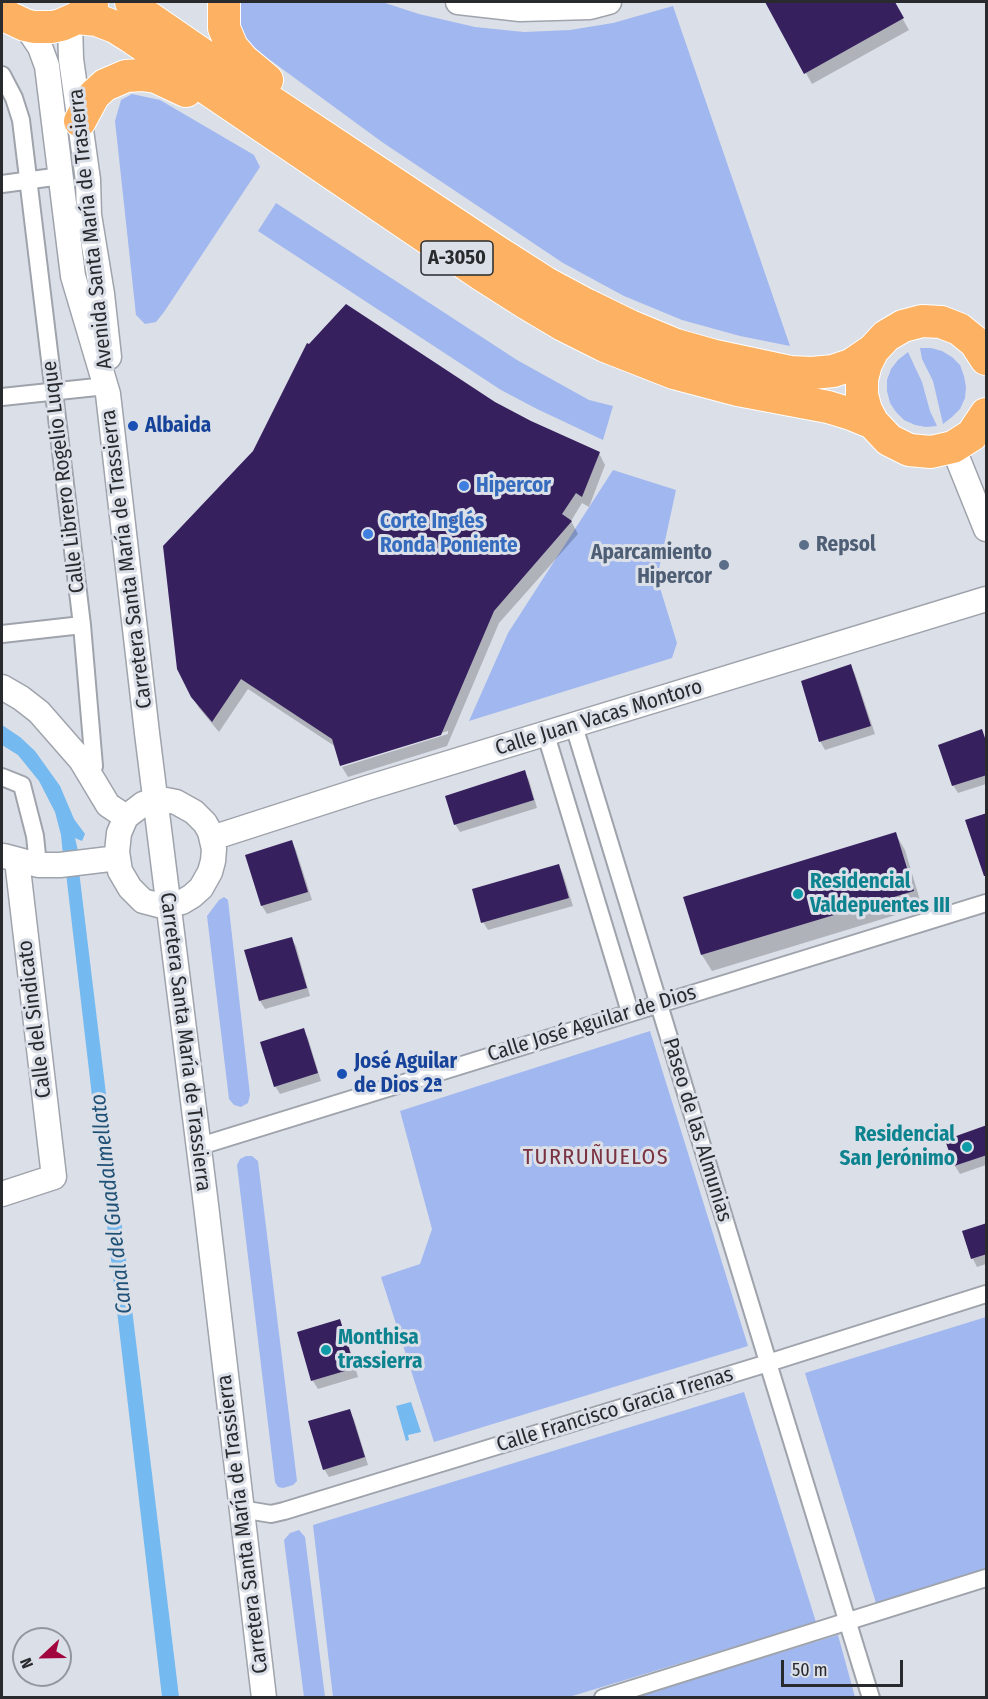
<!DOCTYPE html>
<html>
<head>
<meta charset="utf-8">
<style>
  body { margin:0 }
  #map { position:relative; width:988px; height:1699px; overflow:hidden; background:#dbdfe8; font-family:"Fira Sans Condensed",sans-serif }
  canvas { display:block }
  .frame { position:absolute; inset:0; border:3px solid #282a2d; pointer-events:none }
  .north { position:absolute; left:12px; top:1627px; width:60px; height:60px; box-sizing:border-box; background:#dbdfe8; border:2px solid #93979d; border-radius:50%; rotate:248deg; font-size:16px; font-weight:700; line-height:24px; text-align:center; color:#282a2d }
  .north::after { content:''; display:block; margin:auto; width:21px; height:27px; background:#a2053e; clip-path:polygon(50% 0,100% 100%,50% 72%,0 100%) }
  .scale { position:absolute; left:781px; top:1660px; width:122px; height:27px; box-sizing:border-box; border:3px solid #282a2d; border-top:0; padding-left:8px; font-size:18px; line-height:21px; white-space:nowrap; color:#282a2d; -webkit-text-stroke:4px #dbdfe8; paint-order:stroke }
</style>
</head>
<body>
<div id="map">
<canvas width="988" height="1699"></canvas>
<div class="frame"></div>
<div class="north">N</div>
<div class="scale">50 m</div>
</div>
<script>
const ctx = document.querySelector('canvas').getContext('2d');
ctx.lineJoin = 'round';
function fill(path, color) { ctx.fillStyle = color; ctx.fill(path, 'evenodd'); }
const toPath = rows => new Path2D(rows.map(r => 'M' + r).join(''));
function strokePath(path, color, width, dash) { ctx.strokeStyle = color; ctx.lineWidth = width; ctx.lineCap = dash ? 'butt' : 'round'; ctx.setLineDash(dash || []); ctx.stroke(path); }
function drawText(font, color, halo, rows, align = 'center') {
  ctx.font = font + ' "Fira Sans Condensed",sans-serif'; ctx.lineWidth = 6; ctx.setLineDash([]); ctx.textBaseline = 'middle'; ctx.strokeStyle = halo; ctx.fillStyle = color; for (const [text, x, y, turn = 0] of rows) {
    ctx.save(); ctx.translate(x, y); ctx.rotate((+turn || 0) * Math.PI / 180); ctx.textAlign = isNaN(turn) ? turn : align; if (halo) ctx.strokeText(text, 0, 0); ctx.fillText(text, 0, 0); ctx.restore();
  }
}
fill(toPath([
  [235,2,382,2,419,14,475,27,524,32,570,30,613,23,673,6,790,346,740,336,682,320,624,296,563,263,382,142,266,57,243,38,235,28],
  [132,94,160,100,254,155,260,167,164,312,156,322,145,324,136,315,115,121,121,100],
  [276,203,517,360,589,400,613,406,603,440,537,409,501,390,258,231],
  [920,348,931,348,942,351,952,357,960,365,964,376,966,387,965,398,960,409,952,417,943,424,933,381,922,359],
  [908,352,922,382,930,411,937,426,926,427,915,425,904,420,896,412,890,403,887,391,887,380,891,369,898,360],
  [613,470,676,490,657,578,677,643,672,658,469,721,508,633],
  [224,897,228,900,250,1095,248,1103,241,1107,234,1105,229,1099,207,916,219,900],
  [650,1031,748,1346,434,1442,381,1277,420,1264,432,1229,400,1111],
  [246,1156,252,1156,258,1161,297,1481,293,1485,283,1488,278,1487,275,1482,237,1165,240,1159],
  [986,1317,986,1569,876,1603,805,1373],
  [744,1392,816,1622,569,1697,333,1697,313,1525],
  [299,1530,305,1537,325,1697,304,1697,284,1540,290,1533],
  [838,1635,855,1697,633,1697]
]), '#a1b7ef');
fill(toPath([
  [2,725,20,737,35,751,60,786,74,819,85,834,82,841,75,838,79,855,63,855,61,835,55,812,39,781,18,755,2,745],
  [79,871,179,1697,162,1697,66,873],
  [411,1402,421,1432,408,1435,409,1440,406,1441,396,1406]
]), '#74b9f0');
fill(toPath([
  [767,2,893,2,909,30,812,84],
  [494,403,530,422,599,453,605,465,589,507,582,503,571,521,578,534,499,623,447,746,348,777,342,767,448,734,448,731,342,764,342,766,336,747,248,689,219,732,199,708,192,696],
  [850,666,855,674,875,734,825,750,820,741],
  [981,731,986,742,986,784,958,793,953,785],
  [524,772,529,780,537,808,460,832,455,824],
  [895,833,905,850,922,907,712,971,702,955,685,898],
  [292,842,296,850,312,900,267,914,262,906,247,856],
  [559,866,563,874,573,906,488,930,483,922],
  [291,938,296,946,310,996,265,1009,260,1001,246,951],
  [303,1030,308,1038,321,1081,280,1094,275,1086],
  [986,1127,986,1165,960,1174,955,1166,946,1140],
  [986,1224,986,1264,977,1267,973,1259,964,1232],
  [339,1321,344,1329,358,1377,318,1389,313,1381,299,1333],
  [349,1410,354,1419,368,1465,329,1477,324,1469]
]), '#0003');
fill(toPath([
  [765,2,895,2,904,18,804,74],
  [346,304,495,402,531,421,600,452,582,497,576,493,562,514,572,521,494,611,441,735,340,766,332,739,241,679,212,722,191,697,177,669,163,546,253,451,307,343,309,344],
  [851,664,871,726,819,742,801,681],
  [982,729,987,744,987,775,952,786,938,745],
  [525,770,534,800,454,825,445,796],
  [987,813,987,876,984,876,965,820],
  [896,832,914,891,701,955,683,897],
  [292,840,308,892,261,906,245,855],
  [559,864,569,898,481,923,472,889],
  [292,937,307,988,259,1001,244,950],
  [304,1028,318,1073,274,1087,260,1042],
  [987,1125,987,1155,954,1166,945,1140],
  [987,1223,987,1254,971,1259,962,1231],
  [340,1319,355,1368,311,1381,297,1332],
  [350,1409,365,1457,323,1470,308,1421]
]), '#37205e');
const street = toPath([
  [2,75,14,98,21,120,82,625,94,766,87,770],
  [2,184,61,176],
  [2,397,106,386],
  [2,634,82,625],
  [574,726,768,1362],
  [546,735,630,1012],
  [2,777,22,785,35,836,38,865],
  [197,1147,986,903],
  [768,1363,871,1698],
  [241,1509,271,1514,284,1511,768,1363,986,1294],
  [603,1698,986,1578]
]);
const secondary = toPath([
  [458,2,520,9,590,7,609,2],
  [70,22,71,59,88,180,89,215,102,294,109,357],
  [25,25,40,47,47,66,73,276,108,394,147,733,206,1205,264,1698],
  [953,447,986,529],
  [2,687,21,698,39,712,81,760,108,805,126,817],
  [156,800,166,800,176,802,194,812,205,823,210,832,214,849,213,861,210,872,201,888,192,896,182,902,162,906,143,901,130,888,120,871,117,852,119,833,126,817,143,804,156,800],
  [212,838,367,788,986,599],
  [4,856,38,865,60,865,118,858],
  [2,1194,54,1177,17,860]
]);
const highway = toPath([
  [131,2,145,15,267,99,496,251,546,283,587,305,630,326,676,345,715,356,790,372,812,373,833,371,851,365,873,350],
  [224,2,224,28,232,47,243,60,267,80],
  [2,11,8,17,25,25,34,27,52,27,61,25,77,18,92,5],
  [77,18,97,20,115,27,131,37,482,275,526,303,563,325,605,346,674,373,738,390,828,407,851,414,873,423],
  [80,121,94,95,105,85,126,76,142,75,156,77,186,91],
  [986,359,975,342,959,329,941,322,922,321,903,326,886,336,873,350,866,364,862,379,862,395,866,410,873,423,889,440,909,450,931,452,953,447,972,435,986,414]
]);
strokePath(street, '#9fa3ab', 20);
strokePath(secondary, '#9fa3ab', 27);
strokePath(highway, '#fff', 34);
strokePath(street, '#fff', 16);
strokePath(secondary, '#fff', 24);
strokePath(highway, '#fdb163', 32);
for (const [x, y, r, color] of [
  [133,426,6,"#1a4fb4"],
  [464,486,6,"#3f7fe0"],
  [368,534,6,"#3f7fe0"],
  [804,545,6,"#5c6f8a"],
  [724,565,6,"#5c6f8a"],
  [798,894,6,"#0f9aa8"],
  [342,1074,6,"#1a4fb4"],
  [967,1147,6,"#0f9aa8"],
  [326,1350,6,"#0f9aa8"]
]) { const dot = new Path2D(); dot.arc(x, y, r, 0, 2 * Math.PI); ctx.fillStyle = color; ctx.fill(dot); strokePath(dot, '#dbdfe8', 2); }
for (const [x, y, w] of [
  [457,258,72]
]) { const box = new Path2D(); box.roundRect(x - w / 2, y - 17, w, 34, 4.5); ctx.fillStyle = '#dbdfe8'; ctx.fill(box); strokePath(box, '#282a2d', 1.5); }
drawText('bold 20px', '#282a2d', null, [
  ["A-3050",457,258]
]);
drawText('21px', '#282a2d', '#dbdfe8', [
  ["Avenida Santa María de Trasierra",91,229,-96],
  ["Calle Librero Rogelio Luque",64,477,-97],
  ["Carretera Santa María de Trassierra",127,559,-97],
  ["Calle Juan Vacas Montoro",599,718,-17],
  ["Calle del Sindicato",35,1019,-97],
  ["Calle José Aguilar de Dios",592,1024,-17],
  ["Carretera Santa María de Trassierra",185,1042,83],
  ["Paseo de las Almunias",697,1130,73],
  ["Calle Francisco Gracia Trenas",615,1410,-17],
  ["Carretera Santa María de Trassierra",243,1524,-97]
]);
drawText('bold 21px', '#164399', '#dbdfe8', [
  ["Albaida",145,426],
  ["José Aguilar",354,1062],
  ["de Dios 2ª",354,1086]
], 'left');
drawText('bold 21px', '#366cbe', '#dbdfe8', [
  ["Hipercor",476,486],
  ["Corte Inglés",380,522],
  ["Ronda Poniente",380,546]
], 'left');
drawText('bold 21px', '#4e5e75', '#dbdfe8', [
  ["Repsol",816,545],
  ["Aparcamiento",712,553,"right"],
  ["Hipercor",712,577,"right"]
], 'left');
drawText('bold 21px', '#0d838f', '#dbdfe8', [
  ["Residencial",810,882],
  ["Valdepuentes III",810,906],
  ["Residencial",955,1135,"right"],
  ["San Jerónimo",955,1159,"right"],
  ["Monthisa",338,1338],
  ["trassierra",338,1362]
], 'left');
ctx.letterSpacing = '1.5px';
drawText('22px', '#7a3340', '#dbdfe8', [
  ["TURRUÑUELOS",596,1158]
]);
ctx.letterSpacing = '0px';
drawText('italic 22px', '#205277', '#dbdfe8', [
  ["Canal del Guadalmellato",112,1204,-97]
]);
</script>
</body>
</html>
